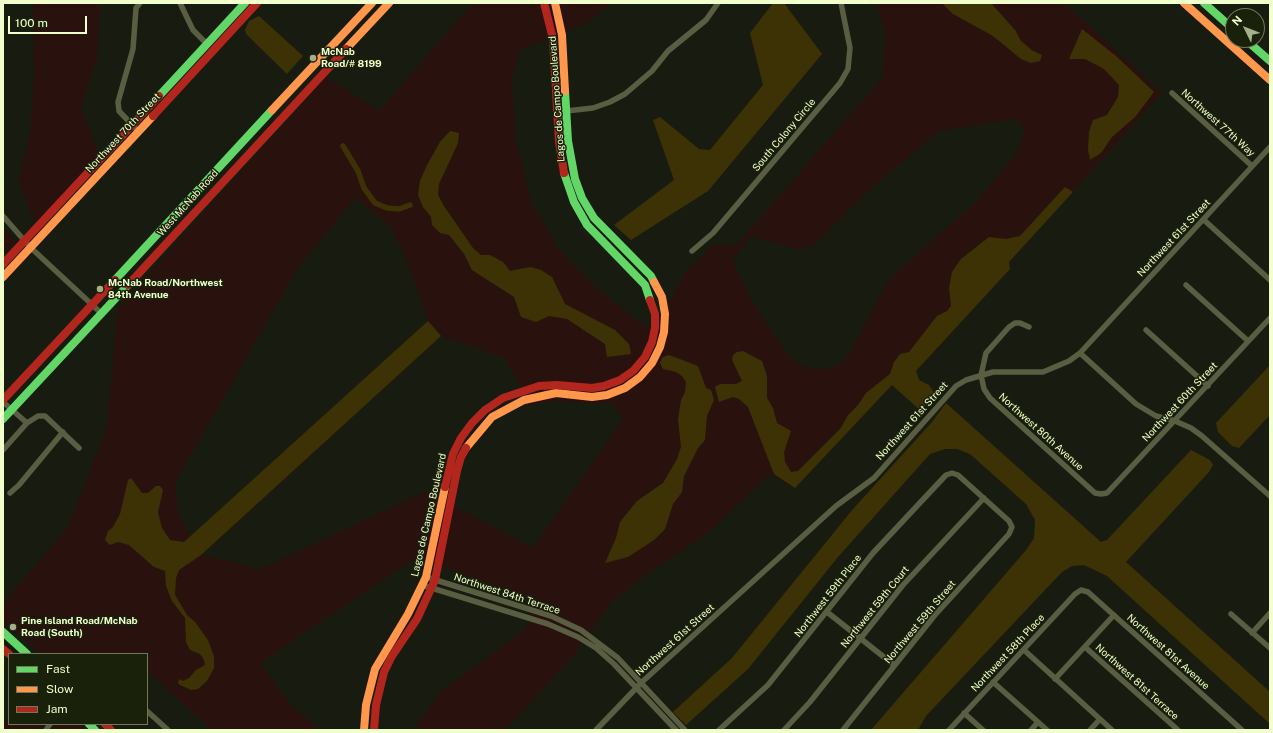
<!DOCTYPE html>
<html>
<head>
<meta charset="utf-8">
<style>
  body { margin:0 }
  #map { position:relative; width:1273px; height:733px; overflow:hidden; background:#181c10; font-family:"Public Sans",sans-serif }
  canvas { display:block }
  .frame { position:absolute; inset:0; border:4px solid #f0ffcb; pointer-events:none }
  .legend { position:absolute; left:8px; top:653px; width:140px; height:72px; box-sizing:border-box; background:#1a210b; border:1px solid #707a58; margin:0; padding:5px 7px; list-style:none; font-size:12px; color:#f0ffcb }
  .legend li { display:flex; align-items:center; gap:8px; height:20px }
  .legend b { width:20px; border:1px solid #707a58 }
  .north { position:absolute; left:1225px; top:8px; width:40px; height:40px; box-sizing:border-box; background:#1a210b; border:1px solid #707a58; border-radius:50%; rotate:313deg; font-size:11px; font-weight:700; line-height:16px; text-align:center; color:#f0ffcb }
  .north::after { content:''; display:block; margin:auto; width:14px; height:18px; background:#a4b08a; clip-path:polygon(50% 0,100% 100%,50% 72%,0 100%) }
  .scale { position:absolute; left:8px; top:16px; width:79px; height:18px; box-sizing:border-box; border:2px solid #f0ffcb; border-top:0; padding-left:5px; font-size:12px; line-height:14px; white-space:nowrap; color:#f0ffcb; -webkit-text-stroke:3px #1a210b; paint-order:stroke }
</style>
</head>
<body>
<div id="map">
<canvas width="1273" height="733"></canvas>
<div class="frame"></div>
<ul class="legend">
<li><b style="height:5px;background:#63d668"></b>Fast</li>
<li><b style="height:5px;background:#ff974d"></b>Slow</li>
<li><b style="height:5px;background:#b3261e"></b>Jam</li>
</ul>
<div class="north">N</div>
<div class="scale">100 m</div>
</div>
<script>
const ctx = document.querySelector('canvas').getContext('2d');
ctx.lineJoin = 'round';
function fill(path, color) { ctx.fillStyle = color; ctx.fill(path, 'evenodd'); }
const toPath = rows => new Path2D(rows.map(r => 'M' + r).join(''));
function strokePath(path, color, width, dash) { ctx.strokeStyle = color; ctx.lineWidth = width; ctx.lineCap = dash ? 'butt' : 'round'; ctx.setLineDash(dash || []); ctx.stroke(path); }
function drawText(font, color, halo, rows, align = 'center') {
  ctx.font = font + ' "Public Sans",sans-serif'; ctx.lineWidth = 3; ctx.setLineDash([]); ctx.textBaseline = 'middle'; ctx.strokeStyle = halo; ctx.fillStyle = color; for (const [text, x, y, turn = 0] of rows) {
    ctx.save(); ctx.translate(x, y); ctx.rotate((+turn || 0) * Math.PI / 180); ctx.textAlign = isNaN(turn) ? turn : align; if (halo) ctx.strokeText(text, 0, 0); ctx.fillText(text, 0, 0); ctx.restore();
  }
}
fill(toPath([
  [33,3,100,3,97,59,81,107,99,155,37,222,32,216,18,182,30,133,34,74],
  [473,3,610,3,587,23,520,50,512,79,516,139,531,202,561,252,596,288,647,328,672,297,686,271,714,244,736,246,882,78,885,31,877,3,1065,3,1162,93,1009,262,1010,269,916,371,892,385,795,488,785,484,774,474,768,476,707,534,651,571,612,601,574,655,505,730,413,730,441,691,526,629,534,599,417,557,260,663,291,705,320,730,212,730,147,671,147,654,41,654,3,621,3,603,68,527,107,427,117,310,326,77,379,111],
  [1016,119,1026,129,1016,154,979,199,889,279,846,359,832,369,809,369,788,356,752,301,733,260,752,236,796,249,814,245,869,190,939,131],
  [356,197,392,229,407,261,428,321,190,537,177,509,176,481,297,269],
  [441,336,504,358,531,405,552,401,613,404,623,419,533,548,426,491,261,569,202,555],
  [3,227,16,242,3,255],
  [9,720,9,724,80,724,86,730,3,730,3,721]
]), '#29120d');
fill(toPath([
  [773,3,784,3,822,54,708,191,631,240,614,225,674,180,653,120,660,117,699,149,710,150,763,85,750,33],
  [942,3,991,3,1015,30,1021,41,1033,51,1042,55,1040,61,1031,63,1021,59,993,36,953,14],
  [259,16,303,56,287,74,246,34,245,30,249,21],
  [1082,29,1116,56,1154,92,1135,117,1112,137,1101,153,1090,160,1088,150,1089,132,1093,120,1107,115,1118,97,1119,85,1104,69,1085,59,1069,59],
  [450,131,459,133,458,143,439,184,438,195,444,206,473,248,481,255,490,255,503,262,510,271,530,267,541,270,552,277,565,304,615,330,629,344,631,354,607,357,605,344,567,319,549,316,536,322,521,317,514,297,472,270,464,254,449,235,440,233,432,225,431,217,423,207,418,195,420,181,427,165,440,142],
  [1065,187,1073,192,1009,262,1010,269,916,371,919,380,929,385,935,394,921,411,892,385,795,488,774,474,748,407,739,399,733,397,719,402,715,387,720,384,736,384,742,381,732,360,733,355,737,352,743,351,762,361,767,376,767,398,773,408,777,423,791,431,784,452,785,462,791,472,798,471,841,428,848,415,858,405,866,393,890,374,894,362,900,354,909,352,937,316,947,311,951,306,949,288,952,272,961,259,989,237,1006,239,1020,236],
  [428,321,441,336,201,555,179,570,176,578,175,595,187,615,195,622,208,640,214,656,214,668,207,681,198,689,191,690,180,685,178,683,179,679,183,681,189,678,196,670,205,665,204,660,200,654,190,650,186,642,185,618,172,601,166,586,165,571,154,567,129,545,118,542,110,545,105,540,108,531,113,527,120,514,128,480,131,478,142,493,148,493,156,486,160,486,163,490,158,512,162,528,170,540,184,542],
  [669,355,698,366,706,388,711,390,714,400,707,416,705,440,698,448,684,476,682,492,673,504,665,529,654,540,628,557,605,563,616,538,620,522,637,501,663,483,677,459,681,447,678,419,681,400,685,392,686,382,682,376,676,372,663,369,660,363,663,357],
  [1270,365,1270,415,1239,448,1232,446,1218,432,1216,423],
  [946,403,1101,542,1107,540,1191,450,1210,460,1213,465,1209,472,1126,562,1270,692,1270,724,1107,576,1084,565,1072,566,1062,572,926,716,918,730,871,730,1027,549,1034,538,1035,520,1026,504,970,454,957,449,945,449,930,454,838,557,748,669,686,725,673,712,732,658,853,509,932,422]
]), '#3c3205');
strokePath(toPath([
  [343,146,358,171,364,188,375,203,387,208,399,209,410,205]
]), '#3c3205', 5.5);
strokePath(toPath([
  [180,3,193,30,207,44],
  [1172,93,1252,166],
  [557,112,593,108,610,102,625,94,652,71,668,51,706,20,718,3],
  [138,131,119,111,118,102,133,49,136,8,140,3],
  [3,216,30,247,101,313],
  [1204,220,1270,280],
  [692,251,713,233,840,83,848,69,850,48,841,3],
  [1186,285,1248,341],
  [1029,327,1020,323,1015,323,1009,327,986,353,981,375,984,389,990,398,1095,493,1101,494,1107,493,1270,318],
  [1146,330,1208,386],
  [1080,353,1136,404,1156,416,1175,421,1191,428,1202,436,1270,496],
  [3,402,27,423],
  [3,450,27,423,38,416,45,416,79,448],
  [10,493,19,485,63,432],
  [426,577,551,616,581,630,618,658,685,730],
  [422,585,548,624,578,637,596,648,614,664,676,730],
  [827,612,894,665],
  [1231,614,1270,648],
  [1252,633,1270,613],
  [1085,647,1178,730],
  [1024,650,1112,730],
  [1055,679,1114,615],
  [993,682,1047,730],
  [147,711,168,730],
  [964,713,983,730],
  [46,730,50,724],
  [596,730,642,682,836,506,874,478,956,386,966,380,993,372,1043,372,1069,361,1080,353,1270,147],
  [719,730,768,685,873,553,946,475,952,473,958,475,1009,521,1012,527,1009,534,935,615,843,730],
  [784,730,810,702,903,585,984,498],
  [949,730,1075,594,1081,590,1088,592,1242,730],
  [1031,730,1038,722],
  [1090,730,1100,719]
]), '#595e43', 5.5);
strokePath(toPath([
  [1204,3,1233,29],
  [1246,40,1270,61],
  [565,91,568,141,575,179,582,198,594,218,651,276,654,282],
  [159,96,245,3],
  [564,173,574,202,587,225,645,285,650,300],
  [115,280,272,110],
  [3,419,128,285],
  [3,632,27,654],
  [89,724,95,730]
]), '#63d668', 8);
strokePath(toPath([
  [555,3,562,35,565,91],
  [1184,3,1270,80],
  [346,49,389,3],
  [272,110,372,3],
  [3,277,153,116],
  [466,448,492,417,524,400,556,393,592,397,607,395,625,388,640,377,652,363,660,347,664,332,665,314,662,297,654,282],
  [364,730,366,705,375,669,408,614,426,577,445,487]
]), '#ff974d', 8);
strokePath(toPath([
  [544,3,553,39,559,142,564,173],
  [153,116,257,3],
  [3,264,159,96],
  [128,285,346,49],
  [3,400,115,280],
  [445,487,453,454,461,438,472,423,485,410,503,398,539,386,557,385,592,388,604,386,620,380,633,371,645,357,652,342,655,328,655,314,650,300],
  [3,649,9,654],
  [105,724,111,730],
  [374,730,376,705,384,672,392,656,417,619,435,580,457,471,461,457,466,448]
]), '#b3261e', 8);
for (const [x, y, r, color] of [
  [313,58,4,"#a4b08a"],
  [100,289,4,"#a4b08a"],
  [13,627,4,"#a4b08a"]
]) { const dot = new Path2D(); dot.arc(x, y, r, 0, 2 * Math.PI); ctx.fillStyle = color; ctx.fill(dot); strokePath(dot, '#1a210b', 1.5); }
drawText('bold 10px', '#f0ffcb', '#1a210b', [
  ["McNab",321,52],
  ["Road/# 8199",321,64],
  ["McNab Road/Northwest",108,283],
  ["84th Avenue",108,295],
  ["Pine Island Road/McNab",21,621],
  ["Road (South)",21,633]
], 'left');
drawText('10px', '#f0ffcb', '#1a210b', [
  ["Lagos de Campo Boulevard",557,99,-94],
  ["Northwest 77th Way",1218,123,42],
  ["Northwest 70th Street",123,133,-47],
  ["South Colony Circle",784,135,-50],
  ["West McNab Road",188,203,-48],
  ["Northwest 61st Street",1174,238,-47],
  ["Northwest 60th Street",1180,402,-47],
  ["Northwest 61st Street",912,421,-48],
  ["Northwest 80th Avenue",1041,432,42],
  ["Lagos de Campo Boulevard",429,515,-77],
  ["Northwest 84th Terrace",507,594,18],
  ["Northwest 59th Place",828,596,-52],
  ["Northwest 59th Court",875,607,-51],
  ["Northwest 59th Street",920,622,-50],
  ["Northwest 61st Street",675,640,-42],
  ["Northwest 81st Avenue",1168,652,42],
  ["Northwest 58th Place",1008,653,-47],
  ["Northwest 81st Terrace",1137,682,42]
]);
</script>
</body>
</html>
